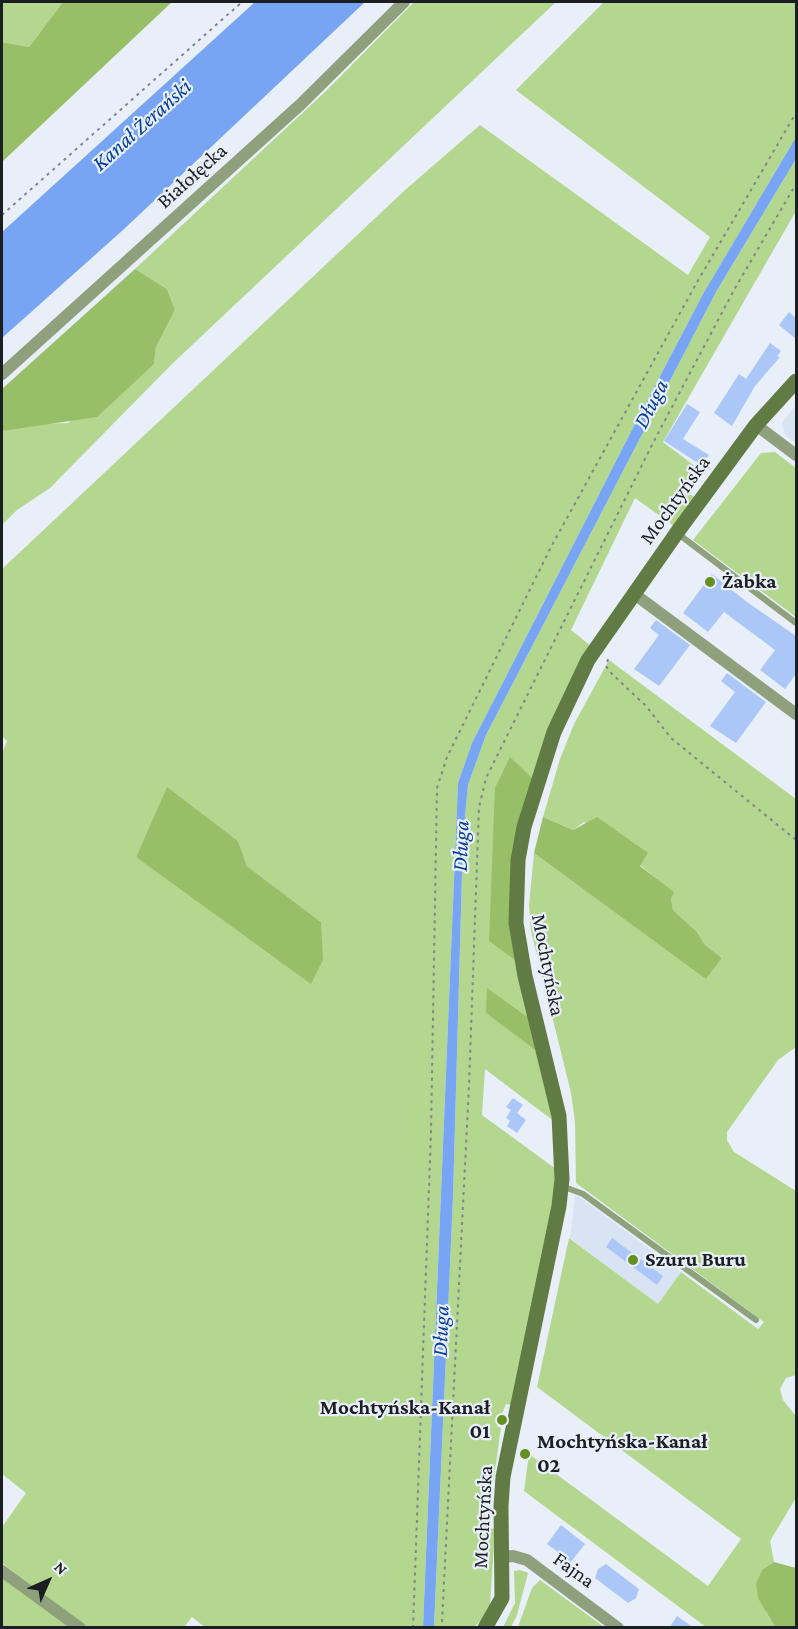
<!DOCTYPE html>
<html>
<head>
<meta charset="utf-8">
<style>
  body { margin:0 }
  #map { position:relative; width:798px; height:1629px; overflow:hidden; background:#e9eff9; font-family:"Crimson Pro",serif }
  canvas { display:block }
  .frame { position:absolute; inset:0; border:3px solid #1c1f22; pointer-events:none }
  .north { position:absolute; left:18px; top:1551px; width:60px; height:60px; -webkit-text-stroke:4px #e9eff9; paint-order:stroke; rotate:45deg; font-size:16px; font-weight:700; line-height:24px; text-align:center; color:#1c1f22 }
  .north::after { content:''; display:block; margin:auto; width:21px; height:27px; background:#1c1f22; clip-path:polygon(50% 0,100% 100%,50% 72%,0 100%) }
</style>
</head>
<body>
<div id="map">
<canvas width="798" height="1629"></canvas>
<div class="frame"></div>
<div class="north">N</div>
</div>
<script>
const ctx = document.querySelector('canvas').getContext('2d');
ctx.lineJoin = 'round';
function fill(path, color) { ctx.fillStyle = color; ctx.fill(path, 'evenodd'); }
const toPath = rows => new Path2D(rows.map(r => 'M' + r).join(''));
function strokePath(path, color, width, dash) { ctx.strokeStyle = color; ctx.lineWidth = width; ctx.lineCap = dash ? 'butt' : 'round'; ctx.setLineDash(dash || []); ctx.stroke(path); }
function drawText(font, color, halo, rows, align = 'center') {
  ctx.font = font + ' "Crimson Pro",serif'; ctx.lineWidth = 4.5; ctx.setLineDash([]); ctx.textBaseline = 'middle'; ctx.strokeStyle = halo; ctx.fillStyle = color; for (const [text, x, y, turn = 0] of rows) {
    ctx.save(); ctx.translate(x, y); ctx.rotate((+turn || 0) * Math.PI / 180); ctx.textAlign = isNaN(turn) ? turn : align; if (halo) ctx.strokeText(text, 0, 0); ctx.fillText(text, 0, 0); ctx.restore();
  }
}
fill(toPath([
  [796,405,796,444,785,435,782,423],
  [578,1196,681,1272,658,1304,570,1238,575,1197]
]), '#d8e3f3');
fill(toPath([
  [2,2,63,2,29,47,2,42],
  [414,2,556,2,172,364,50,488,17,510,2,525,2,431,35,424,68,423,154,364,156,347,175,310,167,289,135,269,327,90],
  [604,2,796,2,796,137,703,294,637,420,472,743,458,783,423,1627,206,1628,192,1617,184,1627,86,1627,2,1563,2,1527,26,1493,2,1474,2,753,7,741,2,736,2,569,404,191,480,125,688,275,710,237,516,90],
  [167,788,238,841,247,866,321,922,136,857],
  [796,159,796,211,663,442,700,470,685,490,694,497,674,526,635,498,571,630,591,646,533,779,515,960,555,1122,485,1069,482,1115,556,1169,552,1207,511,1405,506,1404,497,1426,501,1428,490,1506,489,1528,495,1529,490,1605,485,1617,474,1627,434,1628,453,1197,463,838,468,785,486,735,649,421,716,292],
  [775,452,796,468,796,617,693,540,761,453],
  [609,660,796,799,796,1047,778,1060,727,1132,727,1140,734,1152,796,1191,796,1375,786,1378,780,1389,783,1400,796,1416,796,1498,770,1541,774,1562,763,1569,766,1612,775,1627,706,1627,524,1491,529,1454,708,1586,741,1539,537,1387,569,1238,658,1304,681,1272,758,1329,764,1322,576,1183,575,1122,571,1093,531,931,529,905,534,853,706,978,722,958,705,945,697,932,673,910,671,899,673,892,640,865,647,853,584,822,573,830,543,817,560,759,574,724],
  [520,1570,528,1573,517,1615,511,1627,503,1627,515,1603,514,1571],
  [2,1577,73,1627,2,1627],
  [540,1580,604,1627,518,1627,532,1588]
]), '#b4d78f');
fill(toPath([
  [63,2,172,2,2,162,2,42,29,47],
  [135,269,167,289,175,310,156,347,154,364,97,417,2,431,2,389],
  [510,757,533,779,515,960,489,941,495,788],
  [167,787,238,841,247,866,321,922,323,960,311,984,136,857],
  [543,817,573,830,597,817,648,853,640,866,674,892,671,899,673,910,697,932,705,945,722,958,706,979,534,853],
  [487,988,530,1019,538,1052,486,1013],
  [774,1562,796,1568,796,1627,775,1627,758,1598,756,1583,763,1569]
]), '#96bf67');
fill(toPath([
  [255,2,365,2,123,230,2,338,2,232],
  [796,137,796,159,716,292,649,421,486,735,468,785,463,838,453,1197,434,1627,423,1627,458,783,472,743,637,420,703,294]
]), '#77a5f3');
fill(toPath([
  [789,312,796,318,796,339,779,325],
  [770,343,781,351,777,356,780,357,755,386,732,426,714,413,739,374,746,379],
  [687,404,700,412,683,439,709,455,701,465,664,441],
  [712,574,747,602,796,636,796,674,785,689,760,670,775,650,724,612,708,632,683,613],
  [656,620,690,645,659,686,634,669,659,635,650,628],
  [727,673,766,702,736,743,710,726,735,692,721,681],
  [513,1098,523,1105,517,1113,526,1120,517,1133,507,1126,510,1121,506,1118,511,1110,506,1107],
  [612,1238,663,1276,657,1285,606,1247],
  [561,1525,585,1544,571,1562,547,1544],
  [606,1564,639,1589,636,1598,628,1603,595,1578,598,1569],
  [677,1616,694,1628,669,1628]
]), '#aac7f7');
strokePath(toPath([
  [2,215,242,2],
  [608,659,606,666,612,674,646,706,671,738,796,840],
  [442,1622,469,1086,479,807,486,778,655,439,734,290,796,184],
  [413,1628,431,1132,437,788,447,757,551,547,696,284,796,113]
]), '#81858c', 2, [3, 4.5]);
strokePath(toPath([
  [677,533,796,623],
  [562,1186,583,1194,756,1320]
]), '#8fa17c', 6);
strokePath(toPath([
  [2,374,301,104,404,2],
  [756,425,796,455],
  [633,593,796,714],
  [501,1557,513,1556,527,1560,618,1628],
  [2,1571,80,1628]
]), '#8fa17c', 12);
strokePath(toPath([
  [485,1628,502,1598,501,1506,503,1477,559,1206,562,1179,559,1116,525,976,516,923,518,860,524,827,554,732,588,660,678,531,756,425,796,381]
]), '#617b44', 15);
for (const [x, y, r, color] of [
  [710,582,6,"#649022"],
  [633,1260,6,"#649022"],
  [502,1420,6,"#649022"],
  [525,1454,6,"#649022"]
]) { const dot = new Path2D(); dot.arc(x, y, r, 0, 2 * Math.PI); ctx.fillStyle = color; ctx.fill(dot); strokePath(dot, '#e9eff9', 2); }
drawText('21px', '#1c1f22', '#e9eff9', [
  ["Białołęcka",192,176,-42],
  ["Mochtyńska",675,500,-54],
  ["Mochtyńska",548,965,79],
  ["Mochtyńska",483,1517,-87],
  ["Fajna",574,1570,36]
]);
drawText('bold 21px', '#1c1f22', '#e9eff9', [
  ["Żabka",722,582],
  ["Szuru Buru",645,1260],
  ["Mochtyńska-Kanał",490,1408,"right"],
  ["01",490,1432,"right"],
  ["Mochtyńska-Kanał",537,1442],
  ["02",537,1466]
], 'left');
drawText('italic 22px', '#063f97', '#e9eff9', [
  ["Kanał Żerański",142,125,-42],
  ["Długa",651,404,-63],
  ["Długa",461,846,-88],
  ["Długa",441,1331,-88]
]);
</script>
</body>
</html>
